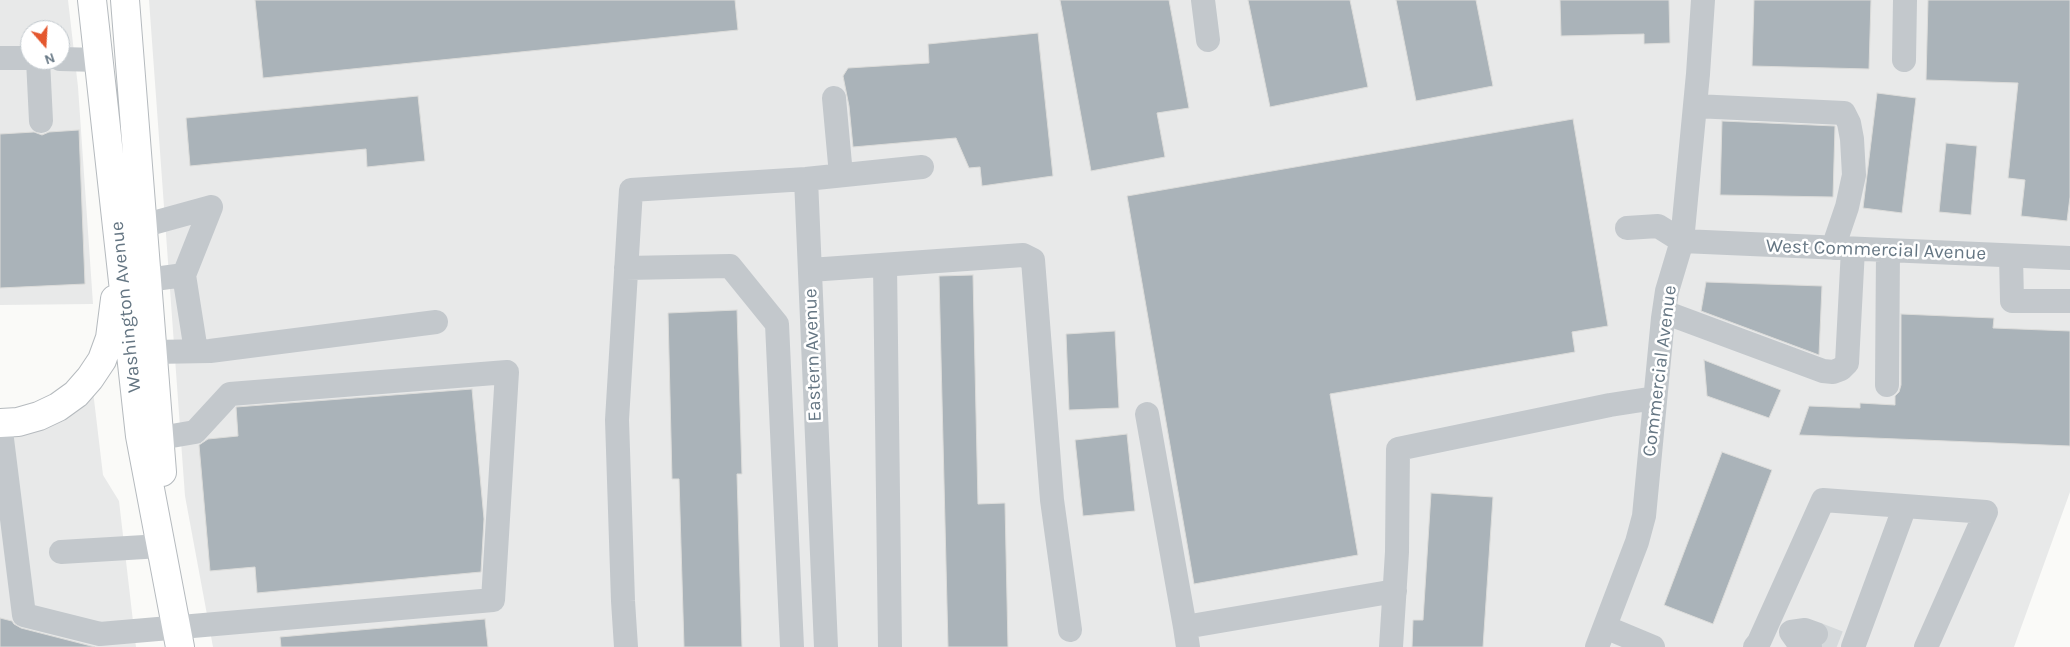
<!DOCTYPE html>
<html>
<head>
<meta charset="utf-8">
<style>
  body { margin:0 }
  #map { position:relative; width:2070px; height:647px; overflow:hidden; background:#fafaf8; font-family:Karla,sans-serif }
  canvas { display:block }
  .north { position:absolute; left:20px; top:20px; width:50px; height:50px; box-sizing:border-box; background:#fff; border:1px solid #c1c8cd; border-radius:50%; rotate:161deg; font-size:14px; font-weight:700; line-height:20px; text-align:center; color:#657683 }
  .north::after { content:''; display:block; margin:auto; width:18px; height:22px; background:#e4572e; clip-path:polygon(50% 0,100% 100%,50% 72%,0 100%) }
</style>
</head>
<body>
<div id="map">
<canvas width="2070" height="647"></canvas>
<div class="north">N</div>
</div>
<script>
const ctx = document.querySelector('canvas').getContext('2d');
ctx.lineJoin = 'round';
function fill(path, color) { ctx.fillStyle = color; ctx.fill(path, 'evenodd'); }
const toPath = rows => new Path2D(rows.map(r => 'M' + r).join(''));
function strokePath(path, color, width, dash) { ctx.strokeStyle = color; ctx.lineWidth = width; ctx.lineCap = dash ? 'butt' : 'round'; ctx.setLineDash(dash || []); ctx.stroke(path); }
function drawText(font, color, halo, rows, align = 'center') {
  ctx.font = font + ' Karla,sans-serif'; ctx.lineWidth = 5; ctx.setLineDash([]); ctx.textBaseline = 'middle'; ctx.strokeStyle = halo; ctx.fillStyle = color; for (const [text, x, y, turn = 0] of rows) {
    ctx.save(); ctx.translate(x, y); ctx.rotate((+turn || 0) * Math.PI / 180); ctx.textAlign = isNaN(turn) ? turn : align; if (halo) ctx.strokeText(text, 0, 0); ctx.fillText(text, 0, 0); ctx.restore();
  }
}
fill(toPath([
  [0,0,68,0,78,87,93,304,0,305],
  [30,30,60,30,60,60,30,60],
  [149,0,2070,0,2070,492,2014,647,213,647,185,496],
  [90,366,103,475,119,501,136,647,0,647,0,432,33,428]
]), '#e8e9e9');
const building = toPath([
  [255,0,735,0,738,30,263,78,255,0],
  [1060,0,1169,0,1189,108,1157,113,1165,157,1091,171,1060,0],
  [1248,0,1350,0,1368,87,1270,107,1248,0],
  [1396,0,1476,0,1493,86,1416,101,1396,0],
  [1560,0,1669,0,1670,43,1644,44,1644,34,1561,36,1560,0],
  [1754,0,1871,0,1869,69,1752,66,1754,0],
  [1928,0,2070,0,2070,197,2067,221,2021,216,2025,180,2008,178,2018,83,1926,80,1928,0],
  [1038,33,1053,176,982,186,980,167,969,168,956,138,853,147,849,106,843,76,848,68,929,63,928,44,1038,33],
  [1877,93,1916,98,1902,213,1863,208,1877,93],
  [418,96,425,161,367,167,366,149,190,166,186,118,418,96],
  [1573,119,1608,326,1572,332,1575,352,1330,394,1358,555,1194,584,1127,196,1573,119],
  [1722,121,1835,126,1833,197,1720,195,1722,121],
  [79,130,85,284,0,288,0,134,34,132,42,135,49,132,79,130],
  [1946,143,1977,146,1971,215,1939,212,1946,143],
  [973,275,978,504,1005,503,1008,647,948,647,939,276,973,275],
  [1706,282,1822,286,1819,355,1701,311,1706,282],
  [737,310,742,474,737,474,742,647,684,647,679,479,672,479,668,313,737,310],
  [1901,314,1994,318,1993,328,2070,331,2070,446,1799,435,1809,406,1860,408,1860,403,1895,405,1895,396,1899,392,1901,385,1901,314],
  [1115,331,1119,408,1069,410,1066,334,1115,331],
  [1704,360,1781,390,1769,418,1707,396,1704,360],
  [472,389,484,519,481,572,257,593,255,567,210,571,199,445,208,439,238,436,236,407,472,389],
  [1127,434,1135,511,1083,516,1075,440,1127,434],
  [1722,452,1772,470,1713,624,1664,605,1722,452],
  [1431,493,1493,497,1483,647,1412,647,1413,620,1423,620,1431,493],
  [0,618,12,621,14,624,21,628,95,647,0,647,0,618],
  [485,619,488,647,281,647,280,637,485,619]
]);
fill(building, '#aab3b9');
strokePath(building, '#dcdcda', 1);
strokePath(toPath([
  [1816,634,1842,644]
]), '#d5d9db', 24, [24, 12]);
const major = toPath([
  [92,0,140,436,180,647],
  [125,0,162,472],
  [0,423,18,422,39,416,58,407,76,394,90,378,102,360,110,338,115,299]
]);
strokePath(major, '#b5babe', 30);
strokePath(toPath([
  [1203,0,1208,40],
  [0,58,30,58],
  [60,59,99,60],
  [38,60,41,121],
  [1904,60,1905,0],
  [834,98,841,175],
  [1695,106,1844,113,1849,123,1852,139,1854,175,1847,207,1833,248],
  [806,179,826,647],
  [142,226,211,207],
  [1627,228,1658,226,1682,241,2070,258],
  [2011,256,2012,301,2070,301],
  [885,265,890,647],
  [626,268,730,266,777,324,792,647],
  [810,270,1023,255,1033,260,1052,500,1070,630],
  [184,275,211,207],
  [147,280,184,275,196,351],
  [1664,312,1823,371,1833,372,1841,369,1847,363,1853,249],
  [153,352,210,351,436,322],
  [1887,385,1888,250],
  [1147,414,1185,627],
  [0,423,24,615,100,634,493,600,507,372,230,394,195,432,160,438],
  [61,552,161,546],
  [1605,627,1653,647],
  [626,647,623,601,617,420,631,190,806,179,922,167],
  [1188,647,1185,627,1395,591],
  [1391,647,1397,552,1398,449,1610,405,1655,398],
  [1597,647,1637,542,1644,516,1663,318,1667,291,1682,241,1698,74,1703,0],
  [1755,647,1759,642,1823,500,1986,512,1926,647],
  [1810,647,1798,642,1791,632,1805,630,1816,634],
  [1853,647,1905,506]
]), '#c3c8cc', 24);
strokePath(major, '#fff', 28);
drawText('19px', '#657683', '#fff', [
  ["West Commercial Avenue",1876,250,2],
  ["Washington Avenue",126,307,-96],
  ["Eastern Avenue",813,355,-92],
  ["Commercial Avenue",1660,371,-83]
]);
</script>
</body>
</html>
